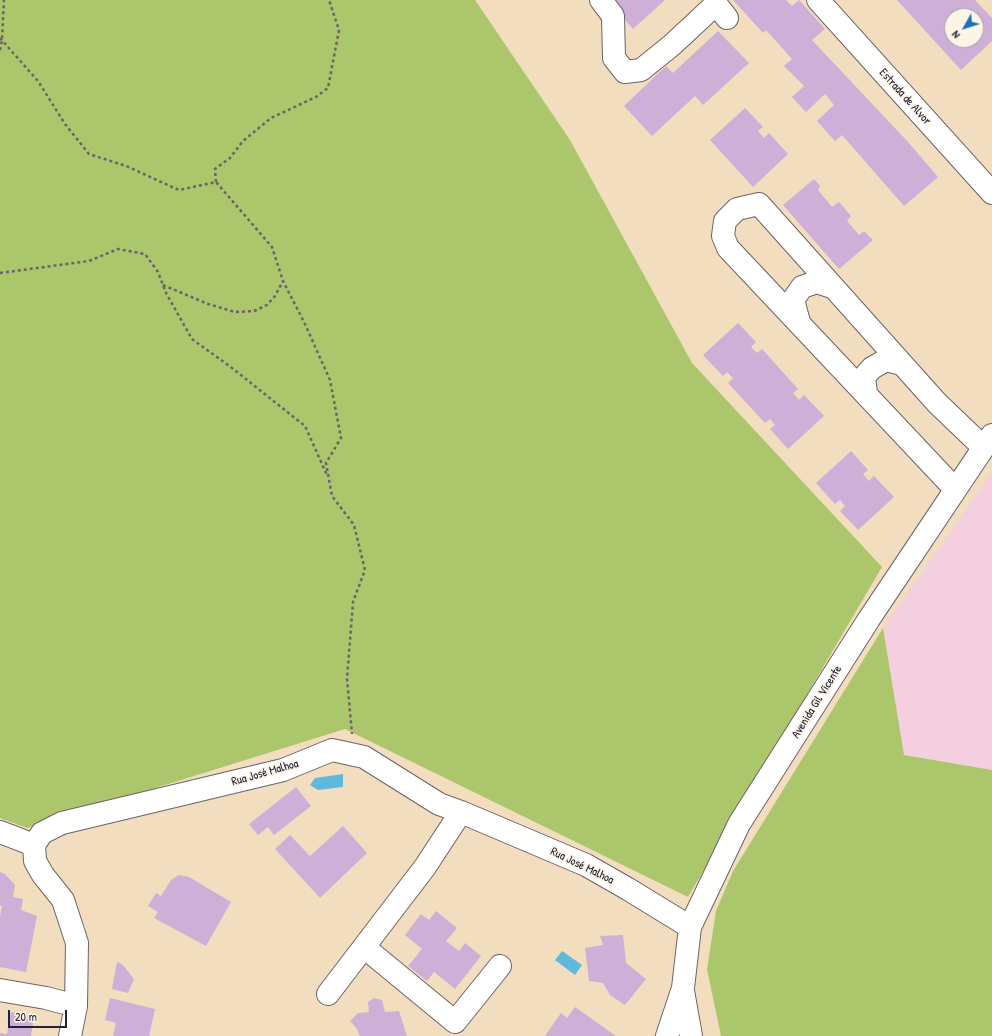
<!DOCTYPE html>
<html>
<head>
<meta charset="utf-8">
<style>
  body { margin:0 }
  #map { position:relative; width:992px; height:1036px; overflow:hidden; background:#f2ddbf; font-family:"Patrick Hand",sans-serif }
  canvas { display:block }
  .north { position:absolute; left:944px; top:8px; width:40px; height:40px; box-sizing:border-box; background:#fcf5e5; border:1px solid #a5a1a1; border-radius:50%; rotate:231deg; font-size:11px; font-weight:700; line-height:16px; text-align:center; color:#22223b }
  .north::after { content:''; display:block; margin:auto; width:14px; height:18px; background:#1f6fb2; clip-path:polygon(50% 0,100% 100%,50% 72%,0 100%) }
  .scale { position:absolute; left:8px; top:1010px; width:59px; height:18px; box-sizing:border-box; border:2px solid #22223b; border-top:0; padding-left:5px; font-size:12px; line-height:14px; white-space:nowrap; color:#22223b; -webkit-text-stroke:3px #fcf5e5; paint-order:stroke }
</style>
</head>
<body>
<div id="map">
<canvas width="992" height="1036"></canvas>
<div class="north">N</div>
<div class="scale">20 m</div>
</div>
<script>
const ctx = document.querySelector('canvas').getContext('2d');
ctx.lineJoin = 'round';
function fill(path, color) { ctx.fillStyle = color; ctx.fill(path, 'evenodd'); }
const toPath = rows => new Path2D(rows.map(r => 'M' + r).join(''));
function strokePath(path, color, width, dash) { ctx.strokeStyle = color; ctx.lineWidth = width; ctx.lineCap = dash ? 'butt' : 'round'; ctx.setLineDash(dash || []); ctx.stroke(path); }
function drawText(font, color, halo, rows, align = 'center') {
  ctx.font = font + ' "Patrick Hand",sans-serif'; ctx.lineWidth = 3.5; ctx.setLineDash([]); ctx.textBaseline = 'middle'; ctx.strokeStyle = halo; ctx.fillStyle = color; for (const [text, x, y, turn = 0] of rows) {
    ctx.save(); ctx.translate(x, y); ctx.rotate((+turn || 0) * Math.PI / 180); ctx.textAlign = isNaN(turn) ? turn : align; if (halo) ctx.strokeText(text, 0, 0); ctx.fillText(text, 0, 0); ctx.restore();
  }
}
fill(toPath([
  [992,472,992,770,904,755,883,628]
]), '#f3cfdf');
fill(toPath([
  [0,0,475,0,570,140,692,363,882,567,688,897,345,729,27,828,0,818],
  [883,628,904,755,992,770,992,1036,721,1036,707,969,716,911,733,871]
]), '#acc66b');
fill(toPath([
  [343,774,343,787,318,790,310,785,315,778],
  [562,951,582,965,575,975,555,960]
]), '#5fb9dd');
fill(toPath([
  [607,0,665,0,633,29],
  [733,0,786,0,792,6,799,0,825,29,812,40,908,142,938,177,904,206,842,135,835,141,817,121,834,105,825,94,806,112,792,97,804,86,784,66,792,59,766,30,763,33],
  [897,0,975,0,992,18,992,41,961,70],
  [952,16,976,16,976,40,952,40],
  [718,31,749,63,703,105,695,96,652,136,624,106,666,66,673,73],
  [745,108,763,127,758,131,764,138,769,133,788,154,753,187,710,140],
  [814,179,820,186,818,190,832,207,839,202,851,216,847,221,859,235,864,231,873,240,839,269,783,205],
  [738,323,756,342,751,347,757,353,762,349,798,389,793,393,799,400,804,395,824,416,788,449,770,429,775,425,770,419,765,423,728,383,733,378,727,372,723,376,703,355],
  [851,451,868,470,863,474,869,481,874,476,894,497,858,530,840,511,845,506,840,500,835,504,816,483],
  [296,787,311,806,274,835,268,827,258,835,249,824],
  [343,826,367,853,320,898,275,849,290,835,310,856],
  [0,872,5,874,15,885,13,897,23,899,21,910,37,916,26,972,0,967,0,916,2,906,0,905],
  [179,875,189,877,231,902,206,946,154,918,158,912,148,906,156,893,161,896,171,880],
  [436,911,457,928,446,941,459,951,465,943,481,956,455,989,434,972,427,981,408,966,422,949,405,935,421,914,429,920],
  [623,935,626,963,646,979,625,1005,610,995,603,983,589,981,585,948,603,945,600,936],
  [117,962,122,964,134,979,128,993,112,989],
  [110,998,155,1009,149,1036,113,1036,116,1023,105,1020],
  [374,998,382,1000,385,1012,399,1011,407,1036,360,1036,357,1029,350,1021,358,1013,369,1012,368,1002],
  [575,1007,616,1036,545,1036,561,1013,567,1018],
  [11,1012,34,1016,31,1036,0,1036,0,1033,7,1034]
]), '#cdafd8');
const minor = toPath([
  [601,0,613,16,614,58,625,72,641,70,672,45,716,4,727,18],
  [799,322,793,300,802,287,817,282,832,287],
  [866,393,864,377,872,368,886,360,902,364],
  [955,489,728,248,723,236,725,221,737,209,759,204,937,403,983,447],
  [0,832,34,845],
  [364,947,455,1022,500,966],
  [0,990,46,998,76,1006],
  [328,994,425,867,461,812],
  [70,1036,76,1006,77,943,63,900,43,875,35,861,34,845,42,833,62,823,283,770,332,750,364,757,439,804,461,812,586,865,628,889,690,927]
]);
const tertiary = toPath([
  [818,0,992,193],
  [683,991,691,1036],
  [667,1036,683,988,690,927,739,824,869,619,992,435]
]);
strokePath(minor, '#6b6369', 24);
strokePath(tertiary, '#6b6369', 24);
strokePath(toPath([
  [0,38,38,81,65,124,89,154,126,166,179,190,216,182,272,247,283,281,305,324,330,380,341,438,326,463,332,496,354,525,365,570,353,602,347,679,352,734],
  [0,50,2,40,4,0],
  [216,182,215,169,230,158,243,141,271,118,316,97,328,88,339,30,329,0],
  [0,273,89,261,118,249,145,254,158,272,166,293,192,339,232,368,305,426,327,475],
  [163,285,208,304,235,312,254,311,267,305,275,296,283,281]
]), '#6b6369', 2.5, [3, 3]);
strokePath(minor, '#fff', 22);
strokePath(tertiary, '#fff', 22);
drawText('12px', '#22223b', '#fcf5e5', [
  ["Estrada de Alvor",905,97,48],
  ["Avenida Gil Vicente",817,702,-58],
  ["Rua José Malhoa",265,773,-16],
  ["Rua José Malhoa",582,866,26]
]);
</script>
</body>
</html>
